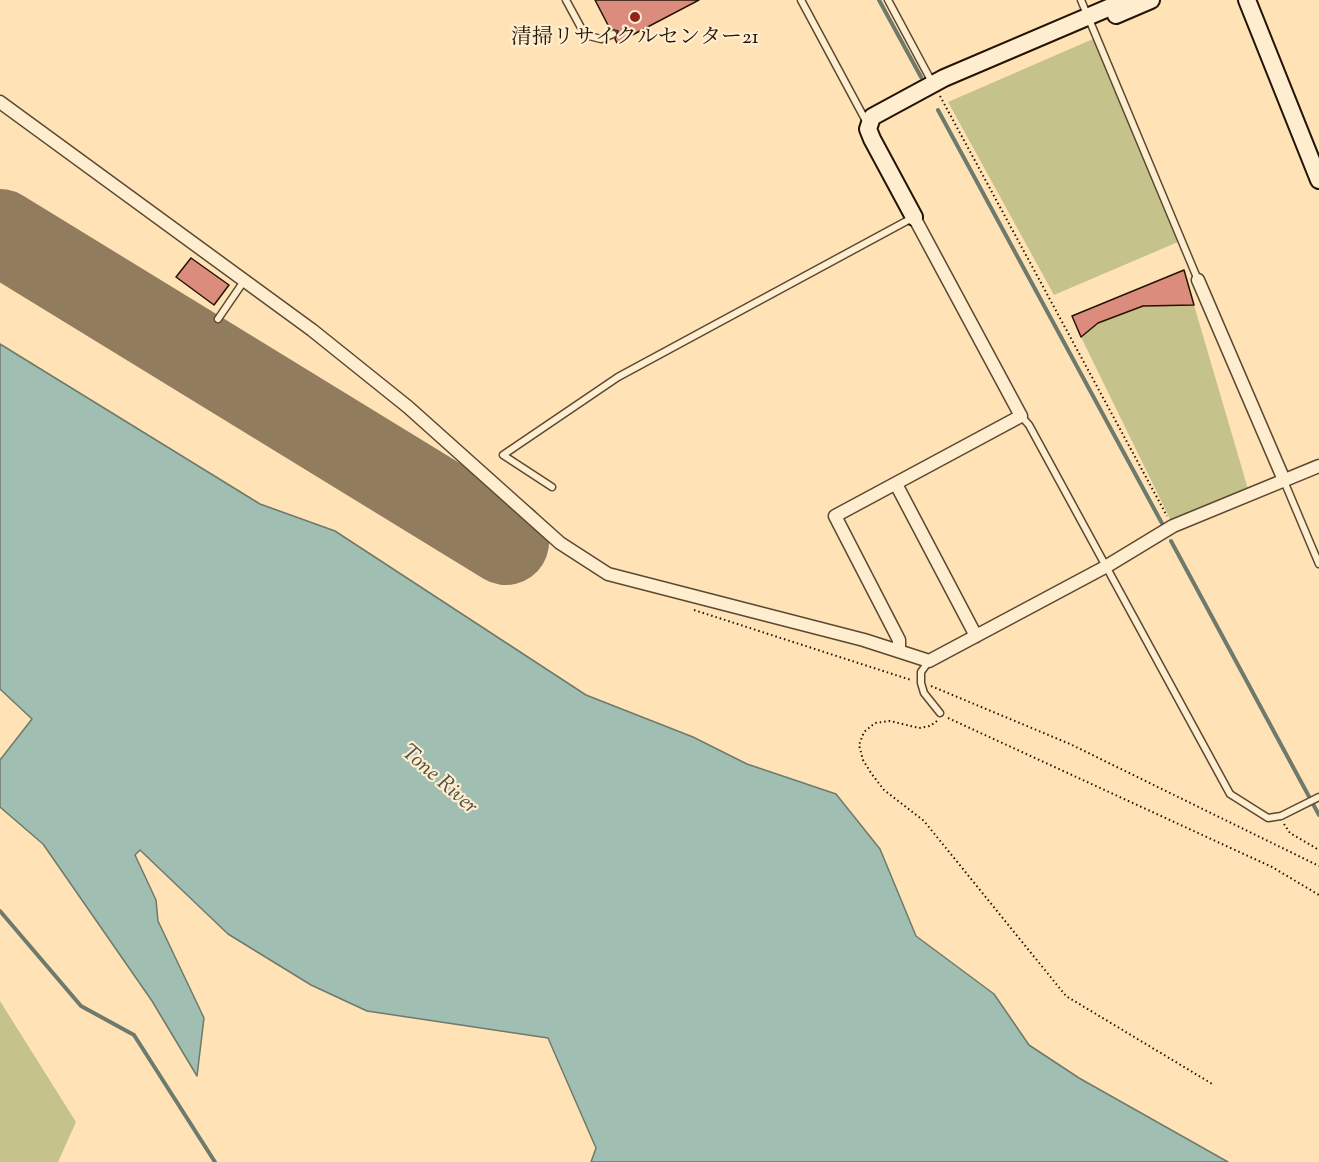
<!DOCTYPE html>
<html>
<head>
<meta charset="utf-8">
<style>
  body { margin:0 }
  canvas { display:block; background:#ffe3b6 }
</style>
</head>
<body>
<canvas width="1319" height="1162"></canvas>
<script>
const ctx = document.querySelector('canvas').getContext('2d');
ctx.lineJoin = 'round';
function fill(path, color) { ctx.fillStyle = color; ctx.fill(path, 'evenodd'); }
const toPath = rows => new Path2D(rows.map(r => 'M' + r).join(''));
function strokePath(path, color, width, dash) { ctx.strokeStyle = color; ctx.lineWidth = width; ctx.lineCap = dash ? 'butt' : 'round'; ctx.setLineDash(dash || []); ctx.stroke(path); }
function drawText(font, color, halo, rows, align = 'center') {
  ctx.font = font + ' "Sorts Mill Goudy","Noto Serif JP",serif'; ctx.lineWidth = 4.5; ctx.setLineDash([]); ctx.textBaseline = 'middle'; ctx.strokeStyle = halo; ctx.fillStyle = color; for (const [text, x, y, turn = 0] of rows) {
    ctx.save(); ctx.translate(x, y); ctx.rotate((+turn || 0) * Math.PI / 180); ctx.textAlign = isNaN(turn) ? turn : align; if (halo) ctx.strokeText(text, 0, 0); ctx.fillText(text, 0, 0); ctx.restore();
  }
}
fill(toPath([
  [1093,39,1178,242,1054,295,948,102],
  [1162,304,1194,305,1248,489,1177,521,1170,519,1081,337,1098,323,1119,313,1143,306],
  [0,1001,76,1122,58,1162,0,1162]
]), '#c5c38b');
const water = toPath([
  [0,344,260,504,335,531,586,695,693,737,747,764,836,794,880,849,916,936,994,994,1029,1045,1079,1078,1228,1162,591,1162,596,1148,548,1038,367,1011,311,985,228,934,140,850,135,855,156,900,158,921,204,1018,197,1076,152,1001,43,844,0,807,0,760,32,719,0,689,0,344]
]);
fill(water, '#a0beb1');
strokePath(water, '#6e7a6c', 1.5);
strokePath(toPath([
  [879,0,921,77],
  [938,110,1164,527],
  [1171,541,1319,815],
  [0,911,81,1006,134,1035,215,1162]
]), '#6e7a6c', 4);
strokePath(toPath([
  [0,232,506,542]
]), '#917c5e', 86);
const building = toPath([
  [595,0,699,0,617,43,615,39,618,31,610,29,595,0],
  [191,258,229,285,214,305,176,277,191,258],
  [1184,270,1194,305,1143,306,1098,323,1081,337,1072,316,1184,270]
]);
fill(building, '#dc8c7d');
strokePath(building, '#231405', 1.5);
const lane = toPath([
  [566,0,585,35,601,39,613,34],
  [801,0,866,121],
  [888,0,933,84],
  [1081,0,1198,280],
  [218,319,244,281],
  [1021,416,1029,425,1230,794,1268,818,1281,816,1319,797],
  [1284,481,1319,564],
  [552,487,503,455,618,377,914,217],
  [929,661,921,672,921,683,924,693,940,713]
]);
const street = toPath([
  [0,102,312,330,408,407,560,543,608,574,864,640,929,661,1107,566,1173,526,1319,466],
  [1198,280,1284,480],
  [896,484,976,636],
  [899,650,899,640,835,516,1021,416,914,217]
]);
const secondary = toPath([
  [1247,0,1319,180],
  [1116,15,1151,0],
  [914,217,872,139,868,129,872,117,944,78,1127,0]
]);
strokePath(lane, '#5a4831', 9);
strokePath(street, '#5a4831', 15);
strokePath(secondary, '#231405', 20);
strokePath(toPath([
  [940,96,1167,516],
  [694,610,911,680],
  [931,686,1070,744,1319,866],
  [948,718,1272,867,1319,895],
  [937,721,930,726,919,728,890,721,875,723,864,732,859,745,863,760,871,773,884,790,924,821,1066,996,1214,1085],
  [1284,824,1290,833,1319,850]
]), '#231405', 2, [1.5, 3]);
strokePath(lane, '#ffedd0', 6);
strokePath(street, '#ffedd0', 12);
strokePath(secondary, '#ffedd0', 16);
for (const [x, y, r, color] of [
  [635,17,6,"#8f2418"]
]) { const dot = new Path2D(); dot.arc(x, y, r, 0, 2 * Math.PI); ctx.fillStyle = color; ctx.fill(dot); strokePath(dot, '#ffedd0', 2); }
drawText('21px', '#231405', '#ffedd0', [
  ["清掃リサイクルセンター21",635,39]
]);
drawText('italic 22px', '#4f5041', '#ffedd0', [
  ["Tone River",438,781,41]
]);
</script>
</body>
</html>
